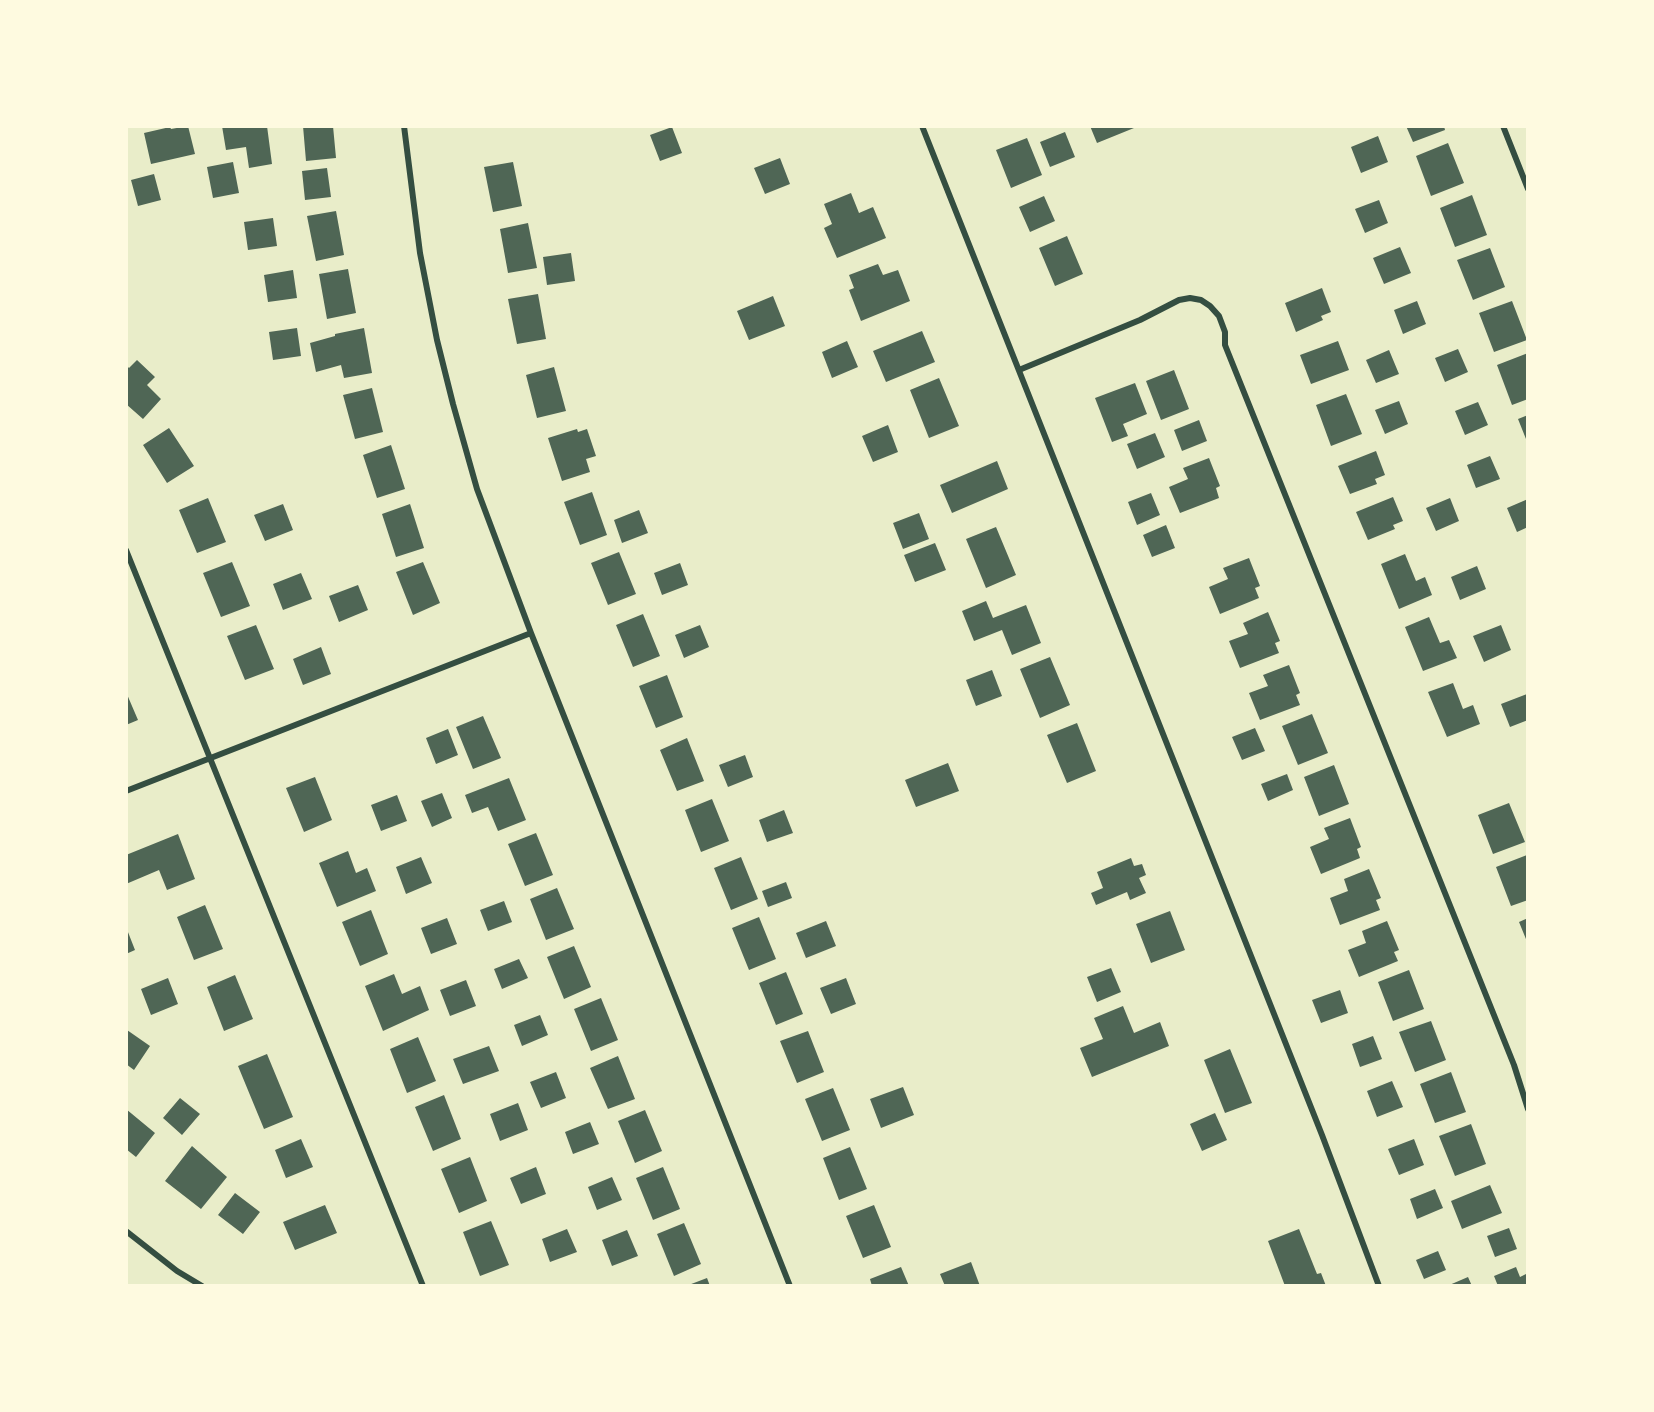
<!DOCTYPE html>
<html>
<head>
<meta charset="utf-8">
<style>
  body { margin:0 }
  #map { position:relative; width:1654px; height:1412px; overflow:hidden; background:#e9edc9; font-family:"DM Sans",sans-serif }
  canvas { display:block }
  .frame { position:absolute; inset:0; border:128px solid #fefae0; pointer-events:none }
</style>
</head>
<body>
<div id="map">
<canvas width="1654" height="1412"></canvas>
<div class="frame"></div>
</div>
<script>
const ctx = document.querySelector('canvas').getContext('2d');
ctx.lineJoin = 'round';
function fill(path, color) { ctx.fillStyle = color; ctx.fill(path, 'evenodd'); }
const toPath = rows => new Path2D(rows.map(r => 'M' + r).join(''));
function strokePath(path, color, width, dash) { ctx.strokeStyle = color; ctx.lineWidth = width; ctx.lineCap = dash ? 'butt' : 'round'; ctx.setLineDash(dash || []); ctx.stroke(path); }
fill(toPath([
  [188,126,195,154,151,164,144,133,170,127,171,129],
  [222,126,267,126,272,164,249,168,246,147,226,150],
  [303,126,333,126,336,158,306,161],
  [1090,126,1133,126,1134,128,1097,143],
  [1406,126,1444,126,1445,130,1413,142],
  [672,127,682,153,660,161,650,135],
  [1065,132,1075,157,1050,167,1040,142],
  [1378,136,1388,162,1361,173,1351,147],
  [1027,138,1042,175,1011,188,996,150],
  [1448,143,1464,183,1431,196,1416,156],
  [780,158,790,184,765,194,754,168],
  [233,162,239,193,213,198,207,167],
  [513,162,522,206,493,212,484,167],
  [327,168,331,197,305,200,302,171],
  [154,174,161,200,138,206,131,180],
  [851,193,859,213,873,207,886,238,837,258,824,228,832,224,824,204],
  [1472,195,1487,235,1455,247,1440,208],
  [1044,196,1055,221,1030,232,1019,207],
  [1379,200,1388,223,1365,233,1355,209],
  [336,211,344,255,316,261,307,216],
  [273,218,277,246,248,250,244,222],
  [528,223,537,268,508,273,500,229],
  [1067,236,1083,274,1055,286,1039,248],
  [1400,247,1411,273,1384,284,1373,258],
  [1490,248,1505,287,1473,300,1457,260],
  [571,253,575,281,547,285,543,257],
  [878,264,883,275,898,270,910,301,861,321,849,290,854,288,849,275],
  [348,269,356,313,327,319,319,274],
  [293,270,297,298,268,302,264,275],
  [1322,288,1331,312,1321,316,1323,320,1296,332,1285,303],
  [538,294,546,339,517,344,508,299],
  [773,296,785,326,749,340,737,311],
  [1417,301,1426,324,1403,334,1394,310],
  [1512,301,1527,340,1494,352,1479,313],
  [297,328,301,356,273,360,269,332],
  [364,328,372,373,344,378,341,365,316,372,310,343,335,336,335,334],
  [922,331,935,362,886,382,873,351],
  [847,341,858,367,832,378,822,352],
  [1338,341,1349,370,1311,384,1300,355],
  [1458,349,1468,372,1445,382,1435,358],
  [1389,350,1399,374,1376,383,1366,360],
  [1528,353,1528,399,1512,405,1497,365],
  [137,360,155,377,147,385,161,399,143,419,126,404,126,365,129,368],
  [554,367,566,411,537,418,526,375],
  [1174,370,1189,409,1161,420,1146,381],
  [939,378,959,426,929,438,910,390],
  [1135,383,1147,414,1123,424,1128,436,1112,442,1095,398],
  [372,388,383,432,355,439,343,395],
  [1346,394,1362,434,1331,446,1316,405],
  [1399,401,1408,424,1385,434,1375,410],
  [1478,402,1488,425,1465,435,1455,411],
  [1528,415,1528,444,1518,419],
  [1199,420,1207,441,1182,451,1174,430],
  [888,425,898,452,873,462,862,436],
  [169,428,194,466,167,483,143,445],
  [577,429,578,432,587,429,596,456,586,459,590,472,562,481,548,438],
  [1155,433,1165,457,1137,469,1127,444],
  [391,445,405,489,377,498,363,455],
  [1376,451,1385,475,1375,479,1377,484,1350,494,1338,466],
  [1490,456,1500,479,1476,488,1467,465],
  [1209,458,1220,486,1216,488,1219,498,1180,513,1169,487,1188,479,1183,468],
  [997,461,1008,489,952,513,940,485],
  [592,492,607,535,580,545,564,502],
  [1151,493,1160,515,1137,525,1128,502],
  [1393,497,1403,521,1393,525,1395,529,1368,540,1356,512],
  [208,498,226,542,197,553,179,510],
  [1450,498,1459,521,1436,531,1426,508],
  [1528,499,1528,527,1517,532,1507,508],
  [283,504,293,530,265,541,254,515],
  [410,504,424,548,396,557,382,514],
  [639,510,648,533,622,543,614,520],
  [919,513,929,539,903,549,893,523],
  [1166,525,1175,548,1152,557,1143,535],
  [996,527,1016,575,986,588,966,539],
  [935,543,946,570,915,582,904,555],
  [619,552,636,594,608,605,591,563],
  [1405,554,1416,581,1425,577,1432,595,1399,609,1381,564],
  [1249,558,1260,586,1255,588,1259,598,1220,614,1209,587,1228,579,1223,568],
  [232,562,250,606,221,617,203,573],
  [423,562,440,603,413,615,396,572],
  [680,563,688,585,662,595,654,573],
  [1477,566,1486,589,1460,600,1451,577],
  [301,573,312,599,283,610,273,584],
  [358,585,368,610,339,622,329,596],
  [986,601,993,618,1026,605,1041,643,1012,655,1002,630,974,641,962,611],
  [1268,612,1280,641,1275,643,1279,653,1240,668,1229,641,1248,634,1243,623],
  [643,614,660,656,633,667,616,625],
  [1429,617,1440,643,1449,640,1457,658,1423,671,1405,627],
  [256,625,274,669,245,680,227,636],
  [700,625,709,647,684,658,675,635],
  [1501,625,1511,650,1484,662,1473,636],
  [321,647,331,674,303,685,293,659],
  [1050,657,1070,705,1040,718,1020,669],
  [1289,665,1300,693,1296,695,1300,705,1260,720,1249,693,1268,686,1263,675],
  [992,670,1002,696,976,706,966,680],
  [667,675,683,717,656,728,639,686],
  [1453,683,1463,709,1473,705,1480,724,1447,737,1428,692],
  [126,692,138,720,126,725],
  [1527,694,1528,720,1510,727,1501,704],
  [1312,714,1328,753,1298,765,1282,726],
  [483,716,501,758,473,769,456,727],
  [1077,723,1096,771,1067,783,1047,735],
  [1255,728,1265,751,1242,760,1232,737],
  [448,729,458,755,436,764,426,738],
  [687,738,704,781,677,791,660,750],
  [745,755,753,777,728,787,719,765],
  [948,763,959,791,916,807,905,780],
  [1334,765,1349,804,1319,816,1304,777],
  [1287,774,1293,790,1268,801,1261,784],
  [315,777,332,820,304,832,286,788],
  [509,778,526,820,498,831,488,807,472,813,465,795],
  [442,793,452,818,432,827,421,801],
  [397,795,407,821,381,831,371,805],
  [712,799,729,841,701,852,685,810],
  [1509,803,1525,842,1493,854,1478,815],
  [784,810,793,833,767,842,759,820],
  [1350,818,1361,847,1357,849,1360,858,1321,874,1310,847,1329,839,1324,828],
  [536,833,553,875,525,886,508,844],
  [178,834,195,879,167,890,159,870,126,884,126,855],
  [348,851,356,873,367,868,376,891,337,907,319,863],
  [1527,855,1528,900,1511,906,1496,867],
  [421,857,432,883,406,894,396,867],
  [741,857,758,899,731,910,714,868],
  [1131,858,1134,866,1142,864,1146,875,1139,878,1146,893,1130,900,1127,892,1096,905,1091,893,1103,888,1097,872],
  [1369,869,1381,898,1376,900,1380,910,1340,925,1330,898,1348,891,1344,879],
  [786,882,792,898,768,907,762,891],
  [557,888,574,929,546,940,530,899],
  [504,901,512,922,488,931,480,910],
  [205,905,223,949,194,960,177,917],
  [371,910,388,954,360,966,342,922],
  [1170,911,1185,950,1151,963,1136,924],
  [759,917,776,959,749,970,732,928],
  [447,918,457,944,431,954,421,928],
  [1528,918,1528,944,1519,922],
  [826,921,836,946,806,958,796,933],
  [1387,921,1399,950,1394,952,1398,961,1359,977,1348,950,1366,943,1362,931],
  [126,927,135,950,126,954],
  [574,946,591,987,564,999,547,957],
  [519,959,528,978,502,989,494,969],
  [1111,968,1121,992,1097,1002,1087,977],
  [1409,970,1424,1009,1393,1021,1378,982],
  [786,972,803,1014,776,1025,759,983],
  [394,974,402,994,420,986,429,1010,383,1031,365,986],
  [235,975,253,1019,224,1031,207,987],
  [168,978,178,1004,151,1015,141,989],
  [846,978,856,1004,831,1014,820,988],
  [466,980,476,1006,450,1016,440,990],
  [1340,990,1348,1013,1321,1023,1312,1000],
  [601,998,618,1040,591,1051,574,1009],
  [1123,1006,1134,1033,1160,1022,1169,1046,1092,1077,1080,1048,1103,1039,1094,1018],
  [540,1015,548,1035,522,1046,514,1025],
  [1431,1021,1446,1060,1415,1072,1399,1032],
  [127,1030,150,1046,134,1070,126,1064],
  [808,1031,824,1072,797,1083,780,1041],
  [1373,1036,1382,1059,1360,1067,1352,1044],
  [418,1037,436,1081,407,1093,390,1049],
  [489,1046,499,1071,463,1084,453,1059],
  [1230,1049,1252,1103,1225,1113,1204,1060],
  [267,1054,293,1117,264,1129,238,1066],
  [618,1056,635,1099,608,1109,590,1068],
  [556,1072,566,1098,541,1108,530,1082],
  [1451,1072,1466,1112,1435,1123,1420,1084],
  [1392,1081,1403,1107,1377,1117,1367,1091],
  [903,1087,914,1115,881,1128,870,1099],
  [833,1088,850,1130,822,1141,805,1099],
  [444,1095,461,1139,433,1151,415,1107],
  [180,1098,200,1114,182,1135,163,1118],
  [518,1103,528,1130,500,1141,490,1114],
  [126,1109,155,1133,136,1157,126,1149],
  [645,1110,662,1151,635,1163,618,1121],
  [1215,1113,1227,1140,1202,1151,1190,1124],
  [590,1122,599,1144,573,1154,565,1132],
  [1471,1124,1486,1164,1455,1176,1439,1136],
  [301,1139,313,1167,286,1178,275,1150],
  [1414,1139,1424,1165,1399,1175,1388,1149],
  [192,1146,227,1177,201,1209,165,1181],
  [850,1147,867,1189,839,1200,823,1158],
  [470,1157,487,1201,459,1213,441,1169],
  [536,1167,546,1194,521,1204,510,1178],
  [663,1167,680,1209,653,1220,636,1178],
  [612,1177,622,1200,597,1210,588,1187],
  [1490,1185,1502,1213,1462,1229,1451,1201],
  [1435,1189,1443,1208,1417,1219,1410,1199],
  [235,1193,260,1212,243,1234,218,1215],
  [325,1205,337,1233,295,1250,283,1222],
  [874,1205,891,1247,863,1258,846,1216],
  [491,1221,509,1265,480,1276,463,1232],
  [684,1223,701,1264,674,1276,657,1234],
  [1509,1228,1517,1249,1495,1257,1487,1236],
  [567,1229,577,1252,550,1262,542,1239],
  [1299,1229,1317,1274,1321,1273,1326,1286,1285,1286,1268,1241],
  [627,1230,638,1256,612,1266,602,1240],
  [1438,1251,1446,1270,1424,1279,1416,1260],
  [971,1262,980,1286,945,1286,940,1274],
  [901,1267,909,1286,872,1286,870,1279],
  [1516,1267,1520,1277,1526,1274,1528,1286,1498,1286,1494,1276],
  [1468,1277,1472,1286,1447,1286],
  [707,1278,710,1286,686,1286]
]), '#4f6655');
strokePath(toPath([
  [404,126,420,253,437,340,453,404,477,489,531,633,790,1286],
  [922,126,1322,1135,1379,1286],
  [1503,126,1528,189],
  [1019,370,1140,320,1179,300,1190,298,1201,300,1210,306,1219,316,1225,332,1225,345,1514,1065,1528,1109],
  [126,550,423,1286],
  [126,791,531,633],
  [126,1231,177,1271,202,1286]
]), '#344e41', 6);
</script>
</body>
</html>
